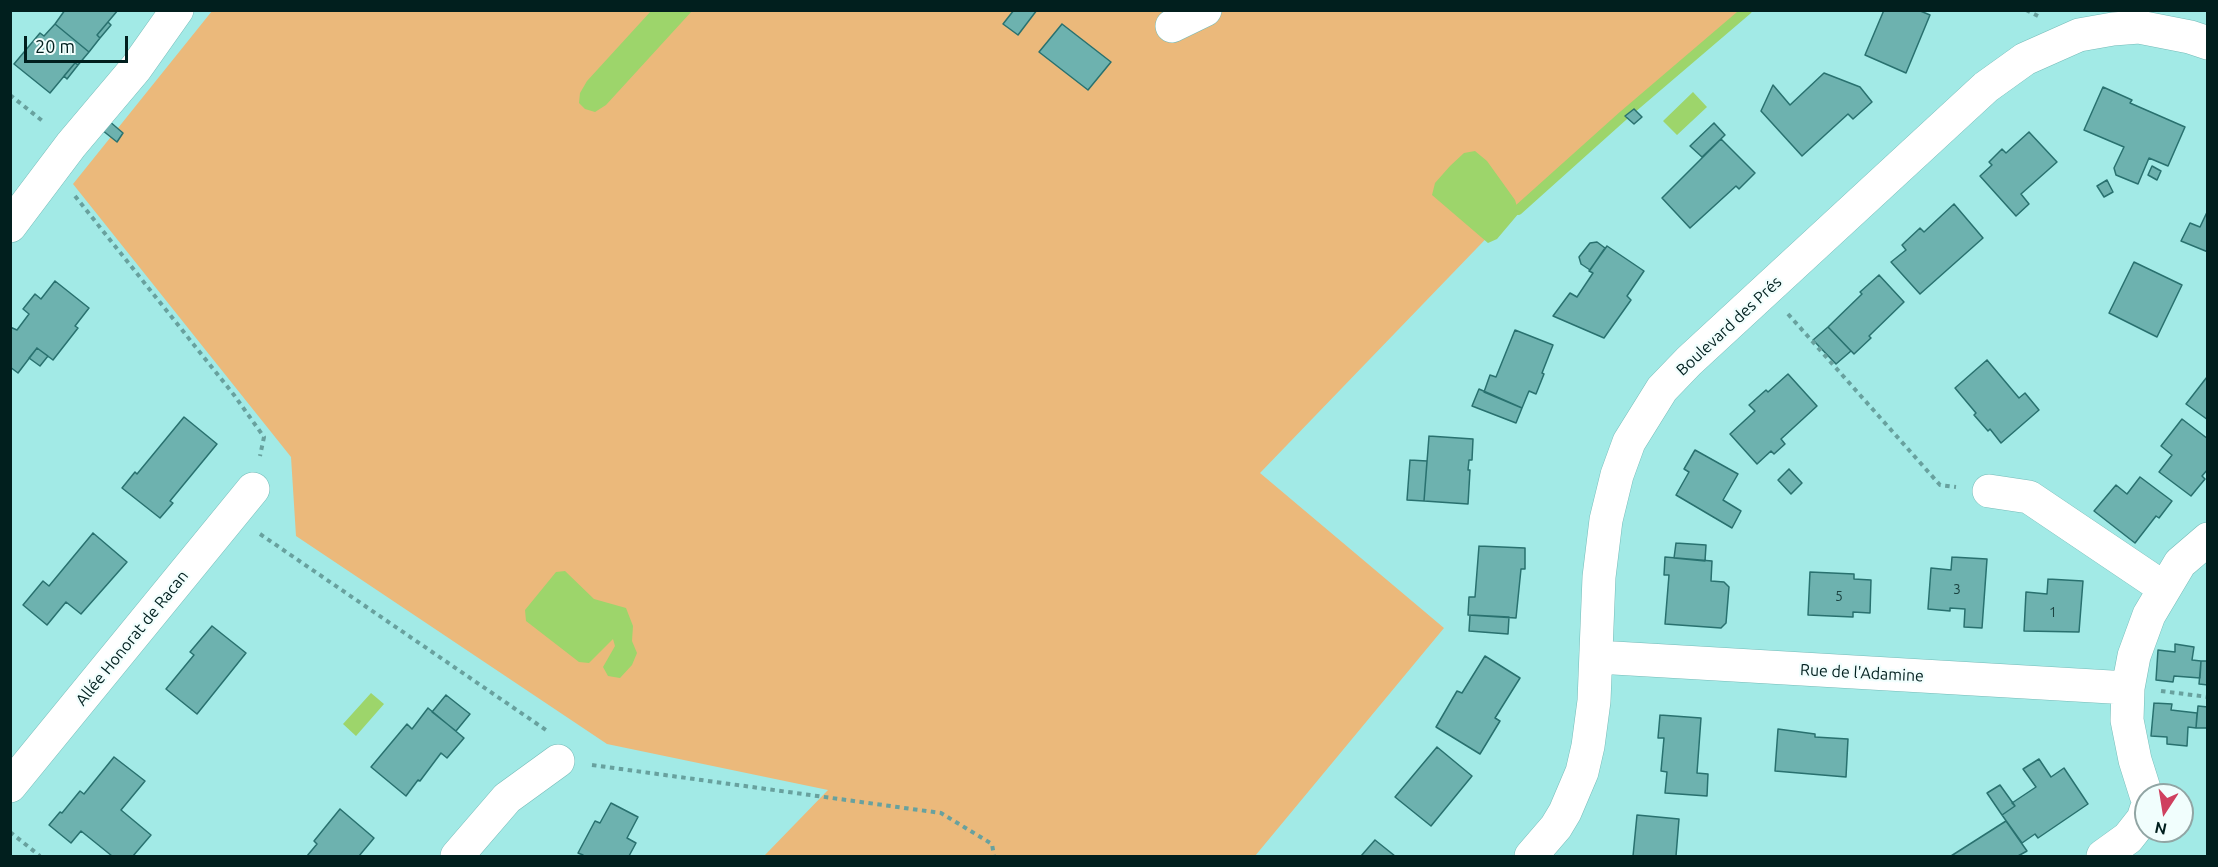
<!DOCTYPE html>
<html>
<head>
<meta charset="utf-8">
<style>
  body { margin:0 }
  #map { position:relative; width:2218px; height:867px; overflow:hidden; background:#a2eae6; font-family:Ubuntu,sans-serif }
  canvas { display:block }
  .frame { position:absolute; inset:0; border:12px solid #011f1e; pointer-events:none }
  .north { position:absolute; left:2134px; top:783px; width:60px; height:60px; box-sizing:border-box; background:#f1fefd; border:2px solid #91a5a4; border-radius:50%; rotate:192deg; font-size:16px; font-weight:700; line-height:24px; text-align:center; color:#011f1e }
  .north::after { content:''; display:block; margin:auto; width:21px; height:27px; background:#cf405f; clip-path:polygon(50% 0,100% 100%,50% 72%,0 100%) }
  .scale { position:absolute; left:24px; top:36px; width:104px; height:27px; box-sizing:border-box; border:3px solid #011f1e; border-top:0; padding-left:8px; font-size:18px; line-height:21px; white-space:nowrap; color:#011f1e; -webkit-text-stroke:4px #f1fefd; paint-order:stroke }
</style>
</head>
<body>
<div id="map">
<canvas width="2218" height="867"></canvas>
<div class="frame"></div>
<div class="north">N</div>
<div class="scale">20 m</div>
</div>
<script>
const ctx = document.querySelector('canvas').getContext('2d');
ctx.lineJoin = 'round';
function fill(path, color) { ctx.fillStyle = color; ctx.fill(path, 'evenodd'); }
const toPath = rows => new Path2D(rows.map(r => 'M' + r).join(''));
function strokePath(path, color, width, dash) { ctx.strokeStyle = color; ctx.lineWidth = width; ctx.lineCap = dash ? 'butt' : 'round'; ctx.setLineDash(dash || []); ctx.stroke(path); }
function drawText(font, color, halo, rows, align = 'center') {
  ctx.font = font + ' Ubuntu,sans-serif'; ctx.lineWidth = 4.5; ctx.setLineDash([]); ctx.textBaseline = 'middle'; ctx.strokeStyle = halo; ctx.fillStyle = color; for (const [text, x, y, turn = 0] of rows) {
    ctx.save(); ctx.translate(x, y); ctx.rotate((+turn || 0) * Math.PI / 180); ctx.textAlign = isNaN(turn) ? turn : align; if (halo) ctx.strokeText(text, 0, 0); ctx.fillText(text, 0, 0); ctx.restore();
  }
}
fill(toPath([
  [212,11,1749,11,1504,220,1260,473,1444,628,1255,856,764,856,828,790,607,744,296,536,291,457,73,184]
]), '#ebb97b');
fill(toPath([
  [651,11,692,11,606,105,595,112,585,109,579,103,580,93,587,81],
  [1693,92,1707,107,1677,135,1663,121],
  [1475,151,1487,161,1515,200,1519,213,1497,239,1488,243,1432,195,1435,183,1450,166,1464,153],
  [565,571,594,599,626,608,633,626,632,641,637,653,632,665,620,678,608,676,603,667,615,646,613,639,589,663,579,662,526,621,525,610,556,572],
  [371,693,384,704,356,736,343,724]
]), '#9dd56b');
strokePath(toPath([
  [1518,210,1624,115,1747,10]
]), '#9dd56b', 10);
const building = toPath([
  [65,10,118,10,97,35,100,38,89,52,55,24,65,10],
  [1014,10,1037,10,1018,35,1003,24,1014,10],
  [1884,10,1918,10,1930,15,1906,73,1865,55,1884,10],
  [108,22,111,25,100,38,97,35,108,22],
  [55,24,89,52,78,65,75,63,50,93,14,64,40,33,44,36,55,24],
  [1062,24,1111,62,1088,90,1039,52,1062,24],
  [75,63,78,65,67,79,64,76,75,63],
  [1824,73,1860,87,1872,102,1853,119,1848,114,1802,156,1761,111,1773,85,1790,105,1824,73],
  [2103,87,2132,100,2130,103,2185,127,2168,166,2149,158,2138,184,2116,175,2114,168,2124,147,2084,130,2103,87],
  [1634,109,1642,117,1634,124,1625,116,1634,109],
  [109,121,123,133,117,142,102,130,109,121],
  [1714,123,1725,135,1702,157,1690,146,1714,123],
  [2029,132,2057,162,2021,194,2029,204,2016,216,1980,176,1992,165,1989,162,2002,149,2006,153,2029,132],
  [1721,139,1755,173,1739,189,1736,186,1690,228,1662,198,1721,139],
  [2152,166,2161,171,2157,180,2148,175,2152,166],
  [2107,180,2113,192,2104,197,2097,186,2107,180],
  [1954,204,1983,238,1920,294,1891,262,1906,250,1902,245,1920,228,1924,232,1954,204],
  [2208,210,2208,252,2181,241,2190,223,2200,227,2208,210],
  [1597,242,1605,248,1590,270,1581,264,1579,257,1590,243,1597,242],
  [1607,246,1644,271,1627,296,1631,300,1604,338,1553,316,1570,293,1577,297,1593,273,1589,271,1607,246],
  [2134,262,2182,285,2157,337,2109,313,2134,262],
  [1879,275,1904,302,1869,336,1871,338,1854,354,1828,327,1862,294,1860,292,1879,275],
  [55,281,89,308,75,326,78,328,53,360,37,348,18,373,10,367,10,327,17,330,29,314,23,309,35,294,41,299,55,281],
  [1828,327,1851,351,1836,364,1813,340,1828,327],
  [1515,330,1553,345,1542,373,1544,374,1536,394,1529,391,1522,408,1484,392,1490,375,1496,377,1515,330],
  [37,348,48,356,40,366,29,358,37,348],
  [1987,360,2019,398,2025,393,2039,410,2001,443,1990,429,1988,431,1974,415,1976,413,1955,388,1987,360],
  [1788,374,1817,406,1781,439,1785,444,1774,454,1771,451,1757,464,1730,434,1755,411,1749,405,1766,390,1768,392,1788,374],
  [2207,377,2208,377,2208,420,2186,404,2207,377],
  [1479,389,1522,408,1516,423,1472,406,1479,389],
  [184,417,217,444,170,501,173,503,160,518,122,488,135,472,137,474,184,417],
  [2182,419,2208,439,2208,469,2202,476,2205,479,2191,496,2159,472,2172,455,2161,446,2182,419],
  [1429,436,1473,439,1472,460,1469,460,1468,470,1470,470,1468,504,1424,501,1429,436],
  [1695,450,1738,474,1723,500,1741,511,1732,528,1676,495,1689,472,1684,469,1695,450],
  [1410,460,1427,461,1424,501,1407,500,1410,460],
  [1789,469,1802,483,1791,494,1778,480,1789,469],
  [2140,477,2172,501,2159,518,2156,516,2135,543,2094,511,2116,485,2127,494,2140,477],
  [93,533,127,562,81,614,66,602,47,625,23,605,43,581,49,586,93,533],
  [1676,543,1706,545,1705,561,1674,558,1676,543],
  [1479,546,1525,548,1525,569,1521,569,1516,618,1468,615,1469,597,1475,597,1479,546],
  [1665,557,1712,561,1711,581,1724,582,1729,587,1726,623,1721,628,1665,624,1669,575,1664,575,1665,557],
  [1952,557,1987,559,1982,628,1964,627,1965,609,1950,608,1950,611,1928,609,1931,568,1951,570,1952,557],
  [1810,572,1854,574,1854,579,1871,580,1870,613,1853,612,1853,617,1808,615,1810,572],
  [2048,579,2083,581,2079,632,2024,631,2026,592,2047,594,2048,579],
  [1470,615,1509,617,1508,634,1469,631,1470,615],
  [212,626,246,653,197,714,166,689,194,655,190,652,212,626],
  [2175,644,2194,647,2192,660,2201,661,2200,678,2174,676,2173,682,2156,680,2158,650,2175,652,2175,644],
  [1485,656,1520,678,1495,718,1500,721,1480,754,1436,727,1457,691,1462,693,1485,656],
  [2201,661,2208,661,2208,685,2199,684,2201,661],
  [446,695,470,714,456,731,432,712,446,695],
  [2154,703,2172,704,2171,710,2197,713,2196,728,2188,727,2187,746,2167,744,2167,737,2151,736,2154,703],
  [2198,706,2208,707,2208,728,2196,728,2198,706],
  [428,708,464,738,447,758,441,753,420,781,418,780,406,796,371,767,407,724,412,729,428,708],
  [1660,715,1701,718,1697,773,1708,774,1707,796,1665,793,1667,772,1661,771,1664,738,1658,738,1660,715],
  [1778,729,1815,734,1815,737,1848,739,1846,777,1775,771,1778,729],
  [1437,747,1472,776,1431,826,1395,797,1437,747],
  [114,757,145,781,121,810,151,835,133,856,112,856,81,831,71,843,49,825,60,812,62,813,80,791,84,794,114,757],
  [2039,759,2051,777,2064,768,2088,804,2038,838,2035,834,2022,843,2002,815,2015,806,2012,803,2036,787,2023,769,2039,759],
  [2000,785,2015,806,2002,815,1987,793,2000,785],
  [611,803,638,817,627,838,636,843,629,856,582,856,583,855,578,853,595,821,600,823,611,803],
  [340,809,374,838,359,856,307,856,317,844,314,841,340,809],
  [1637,815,1679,819,1676,856,1633,856,1637,815],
  [2006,821,2027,851,2018,856,1951,856,2006,821],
  [1375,840,1395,856,1361,856,1375,840]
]);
fill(building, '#6db2af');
strokePath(building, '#29716f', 1.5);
const minor = toPath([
  [1172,26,1205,10],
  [10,226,71,145,136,68,177,10],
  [1989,491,2029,497,2164,588],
  [1597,657,2128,688],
  [10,786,253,489],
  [2146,795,2135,760,2127,720,2128,688,2134,656,2149,615,2180,563,2208,539],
  [457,856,507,798,558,761],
  [1531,856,1556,827,1565,812,1582,772,1588,746,1594,701,1599,577,1606,520,1617,475,1629,442,1662,389,1689,361,1986,87,2025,59,2079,35,2113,29,2139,27,2190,37,2208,43],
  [2103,856,2128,838,2143,819,2146,810]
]);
strokePath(minor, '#75bbb8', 34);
strokePath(toPath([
  [2026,10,2038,16],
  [10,95,45,123],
  [75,196,234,395,264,437,260,456],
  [1788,314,1940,485,1956,487],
  [260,534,546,730],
  [2161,691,2208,697],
  [592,765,941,813,992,844,994,856],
  [10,832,40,856]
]), '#68a19e', 4, [4.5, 4.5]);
strokePath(minor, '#fff', 33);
drawText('14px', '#1c4442', null, [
  ["3",1957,589],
  ["5",1839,596],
  ["1",2053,612]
]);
drawText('16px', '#011f1e', '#f1fefd', [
  ["Boulevard des Prés",1729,326,-43],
  ["Allée Honorat de Racan",132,638,-51],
  ["Rue de l'Adamine",1862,673,3]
]);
</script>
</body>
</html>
